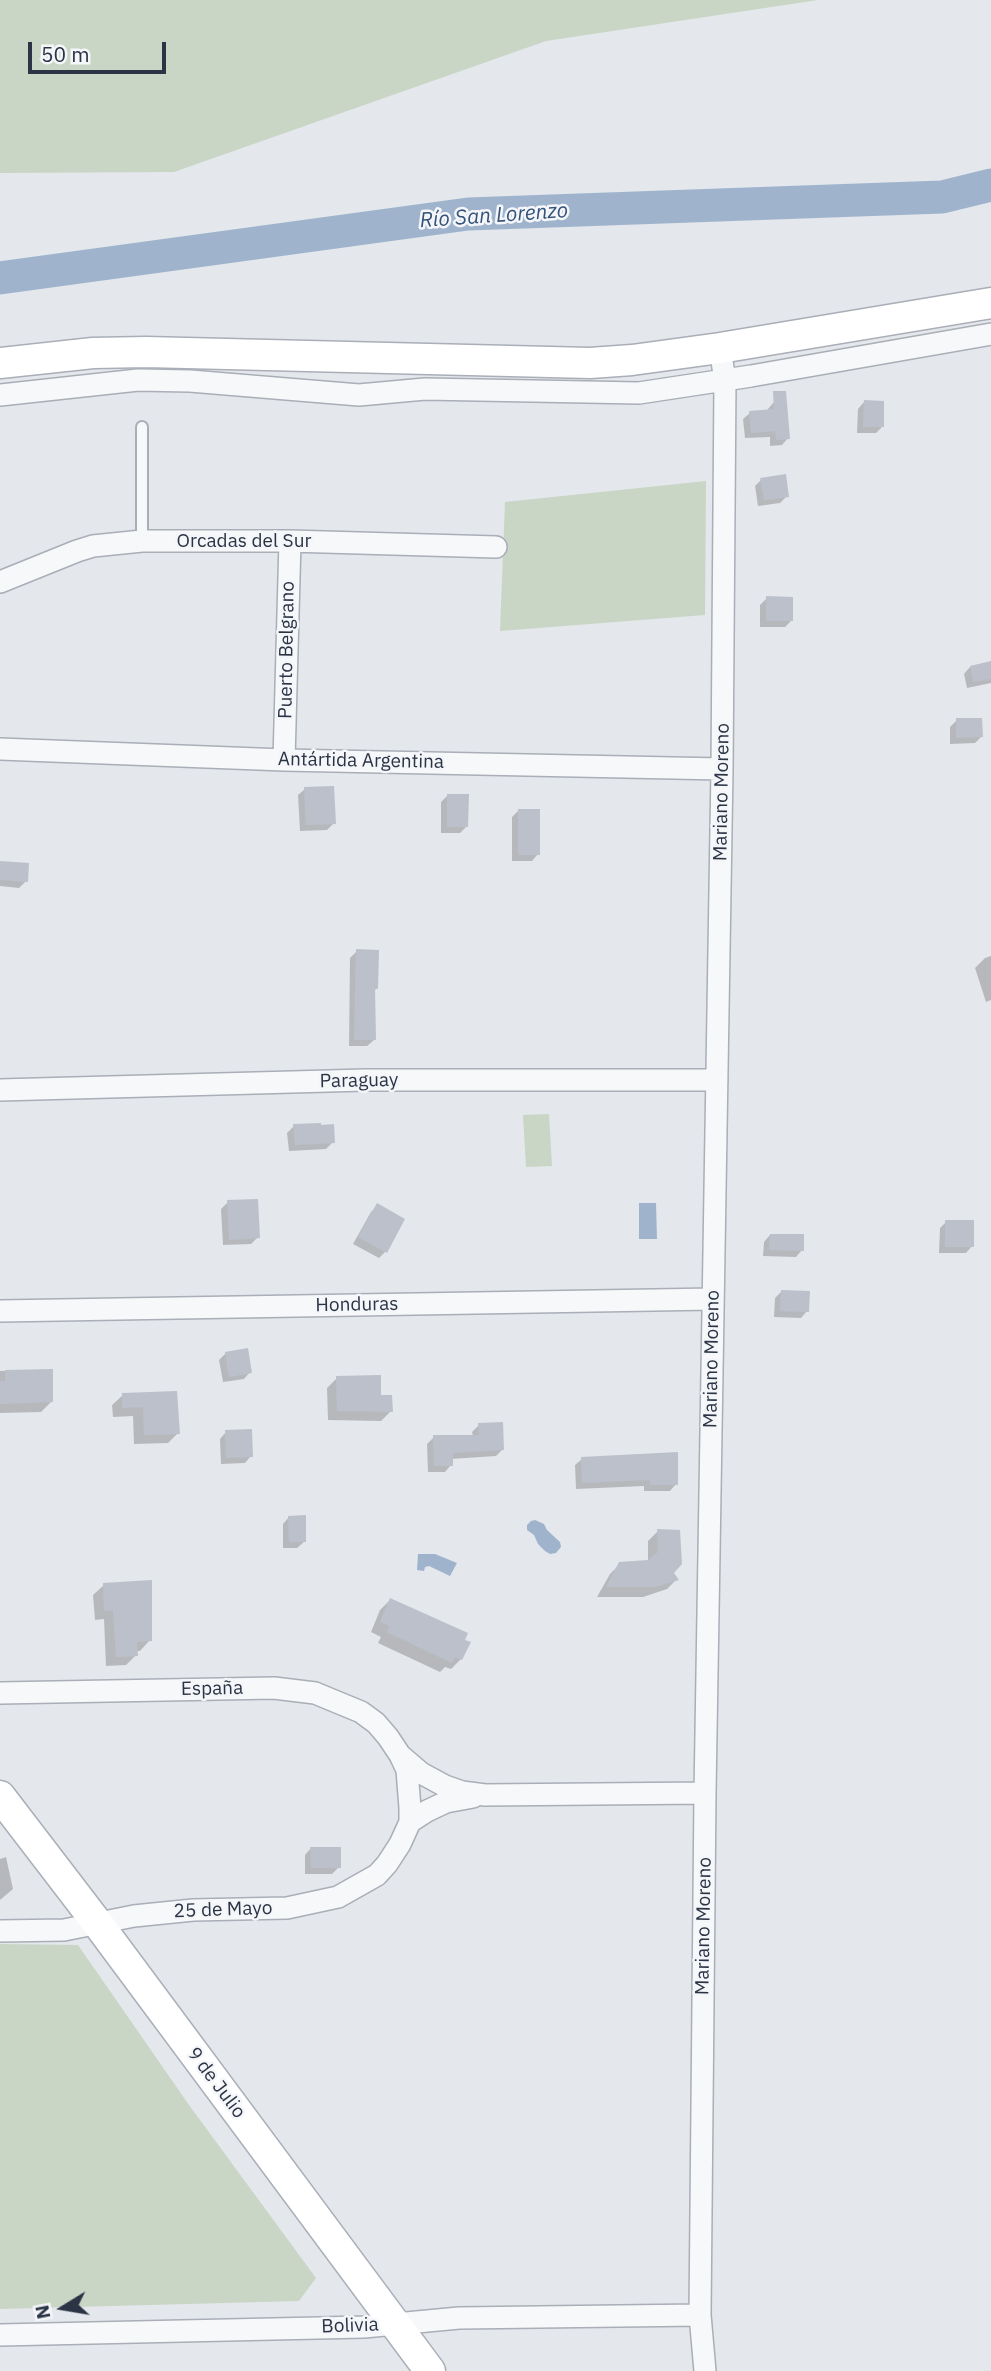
<!DOCTYPE html>
<html>
<head>
<meta charset="utf-8">
<style>
  body { margin:0 }
  #map { position:relative; width:991px; height:2371px; overflow:hidden; background:#e4e7ec; font-family:"IBM Plex Sans",sans-serif }
  canvas { display:block }
  .north { position:absolute; left:28px; top:2273px; width:70px; height:70px; -webkit-text-stroke:5px #f4f6f9; paint-order:stroke; rotate:259deg; font-size:19px; font-weight:700; line-height:28px; text-align:center; color:#2b3445 }
  .north::after { content:''; display:block; margin:auto; width:24px; height:32px; background:#2b3445; clip-path:polygon(50% 0,100% 100%,50% 72%,0 100%) }
  .scale { position:absolute; left:28px; top:42px; width:138px; height:32px; box-sizing:border-box; border:4px solid #2b3445; border-top:0; padding-left:9px; font-size:21px; line-height:24px; white-space:nowrap; color:#2b3445; -webkit-text-stroke:5px #f4f6f9; paint-order:stroke }
</style>
</head>
<body>
<div id="map">
<canvas width="991" height="2371"></canvas>
<div class="north">N</div>
<div class="scale">50 m</div>
</div>
<script>
const ctx = document.querySelector('canvas').getContext('2d');
ctx.lineJoin = 'round';
function fill(path, color) { ctx.fillStyle = color; ctx.fill(path, 'evenodd'); }
const toPath = rows => new Path2D(rows.map(r => 'M' + r).join(''));
function strokePath(path, color, width, dash) { ctx.strokeStyle = color; ctx.lineWidth = width; ctx.lineCap = dash ? 'butt' : 'round'; ctx.setLineDash(dash || []); ctx.stroke(path); }
function drawText(font, color, halo, rows, align = 'center') {
  ctx.font = font + ' "IBM Plex Sans",sans-serif'; ctx.lineWidth = 5; ctx.setLineDash([]); ctx.textBaseline = 'middle'; ctx.strokeStyle = halo; ctx.fillStyle = color; for (const [text, x, y, turn = 0] of rows) {
    ctx.save(); ctx.translate(x, y); ctx.rotate((+turn || 0) * Math.PI / 180); ctx.textAlign = isNaN(turn) ? turn : align; if (halo) ctx.strokeText(text, 0, 0); ctx.fillText(text, 0, 0); ctx.restore();
  }
}
fill(toPath([
  [0,0,818,0,546,41,174,172,0,173],
  [706,481,705,615,500,631,505,502],
  [549,1114,552,1166,526,1167,523,1115],
  [0,1944,78,1945,189,2105,316,2278,299,2301,0,2309]
]), '#c9d6c5');
fill(toPath([
  [639,1203,656,1203,657,1239,639,1239],
  [535,1520,544,1524,547,1530,560,1542,561,1547,556,1553,550,1554,545,1551,538,1544,534,1535,527,1530,527,1525,531,1521],
  [418,1554,435,1554,457,1563,450,1576,429,1566,425,1567,424,1571,417,1570]
]), '#9fb4cc');
fill(toPath([
  [774,402,788,438,782,445,770,446,770,437,745,438,743,419,750,413,768,411,768,409],
  [864,402,882,427,876,433,857,433,858,409],
  [761,480,787,496,780,503,758,506,755,486],
  [767,598,791,621,785,627,760,627,760,605],
  [991,662,991,683,967,688,964,674,970,667],
  [957,720,981,737,975,743,950,744,950,727],
  [305,789,334,823,327,830,300,831,298,795],
  [448,795,466,827,460,833,441,833,441,802],
  [518,811,538,854,532,861,512,861,512,817],
  [0,863,26,881,19,888,0,886],
  [357,951,377,988,374,991,374,1040,367,1046,349,1046,350,958],
  [991,956,991,1000,986,1002,975,968,985,958],
  [294,1126,333,1142,326,1149,289,1151,287,1133],
  [228,1202,258,1237,251,1244,223,1245,221,1209],
  [377,1206,385,1252,379,1258,353,1244,371,1212],
  [946,1222,972,1246,966,1253,939,1253,940,1228],
  [770,1235,802,1250,796,1257,763,1256,764,1242],
  [781,1292,807,1311,801,1318,774,1317,775,1298],
  [226,1353,250,1372,244,1379,223,1382,219,1360],
  [51,1370,51,1402,41,1412,0,1413,0,1371],
  [337,1378,380,1397,391,1411,381,1421,328,1420,327,1388],
  [175,1393,178,1433,168,1443,134,1444,133,1416,113,1417,112,1405,123,1395],
  [479,1425,503,1449,496,1456,451,1459,451,1465,445,1472,428,1472,427,1444,434,1437,473,1436,472,1432],
  [226,1432,251,1456,245,1463,221,1464,220,1439],
  [582,1459,676,1484,670,1491,644,1491,644,1486,576,1489,575,1465],
  [289,1517,304,1542,297,1548,283,1548,283,1524],
  [658,1531,672,1573,677,1579,667,1589,643,1597,597,1597,610,1574,620,1564,648,1562,648,1541],
  [104,1585,150,1640,140,1651,136,1651,136,1655,126,1665,106,1666,104,1619,95,1620,93,1595],
  [390,1600,461,1659,451,1669,445,1667,440,1672,378,1643,381,1637,371,1632,380,1610],
  [311,1848,339,1867,332,1874,305,1874,305,1855],
  [6,1857,13,1889,0,1900,0,1859]
]), '#0003');
strokePath(toPath([
  [0,278,468,214,942,197,991,185]
]), '#9fb4cc', 33);
fill(toPath([
  [773,391,786,391,790,439,776,440,775,431,751,433,749,411,774,409],
  [864,400,884,401,884,427,863,427],
  [786,474,789,497,764,500,760,478],
  [766,596,793,597,793,621,766,621],
  [991,661,991,679,973,682,970,666],
  [956,718,982,718,983,737,956,738],
  [334,786,336,824,306,825,304,787],
  [447,794,469,794,468,827,447,827],
  [518,809,540,809,540,855,518,855],
  [0,861,29,863,28,882,0,880],
  [356,949,379,950,378,989,375,988,376,1040,354,1040],
  [321,1123,321,1125,334,1124,335,1143,295,1145,293,1124],
  [258,1199,260,1238,229,1240,227,1200],
  [377,1203,405,1219,387,1253,358,1237],
  [945,1220,974,1220,974,1247,945,1247],
  [770,1234,804,1234,804,1251,769,1250],
  [781,1290,810,1291,809,1312,780,1311],
  [248,1348,252,1373,229,1377,225,1352],
  [53,1369,53,1402,0,1404,0,1381,5,1381,5,1370],
  [381,1375,381,1395,392,1395,393,1412,337,1411,336,1376],
  [177,1391,180,1434,144,1435,143,1407,122,1408,122,1393],
  [503,1422,504,1450,453,1453,453,1466,434,1466,433,1435,479,1435,478,1423],
  [252,1429,253,1457,226,1458,225,1430],
  [678,1452,678,1485,650,1485,650,1480,582,1483,581,1457],
  [306,1515,306,1542,289,1542,288,1516],
  [657,1529,680,1530,682,1564,674,1573,679,1580,655,1587,606,1587,619,1562,648,1560,658,1552],
  [152,1580,152,1641,137,1642,138,1656,116,1657,113,1610,104,1611,103,1583],
  [390,1598,468,1633,465,1640,471,1642,462,1660,455,1657,452,1663,387,1632,390,1626,380,1622],
  [310,1847,341,1847,341,1868,311,1868]
]), '#bbc0ca');
const lane = toPath([
  [142,541,142,427]
]);
const street = toPath([
  [0,395,138,380,190,381,359,395,425,389,639,393,751,376,991,334],
  [0,582,77,551,93,546,142,541,290,541,496,547],
  [0,749,284,760,722,769],
  [284,760,290,541],
  [0,1090,365,1080,717,1080],
  [0,1311,713,1299],
  [0,1693,274,1688,315,1693,361,1712,376,1723,388,1737,400,1755,407,1770,410,1808,410,1822,400,1844,387,1864,377,1875,338,1897,287,1908,193,1910,134,1916,64,1930,0,1931],
  [400,1755,421,1773,445,1786,462,1792,485,1795,705,1793],
  [410,1822,427,1811,446,1802,473,1797],
  [0,2335,364,2327,459,2318,700,2315],
  [705,2371,700,2315,705,1793,722,769,725,381,720,348]
]);
const secondary = toPath([
  [0,363,93,353,146,352,590,363,632,360,720,348,991,303],
  [0,1796,98,1924,430,2371]
]);
strokePath(lane, '#a9aeb7', 14);
strokePath(street, '#a9aeb7', 24);
strokePath(secondary, '#a9aeb7', 33);
strokePath(lane, '#f7f8fa', 10);
strokePath(street, '#f7f8fa', 21);
strokePath(secondary, '#fff', 30);
drawText('19px', '#2b3445', '#f4f6f9', [
  ["Orcadas del Sur",244,542],
  ["Puerto Belgrano",287,650,-89],
  ["Antártida Argentina",361,761,1],
  ["Mariano Moreno",722,792,-89],
  ["Paraguay",359,1081,-1],
  ["Honduras",357,1305,-1],
  ["Mariano Moreno",712,1359,-89],
  ["España",212,1689,-1],
  ["25 de Mayo",223,1910,-2],
  ["Mariano Moreno",704,1926,-89],
  ["9 de Julio",216,2083,53],
  ["Bolivia",350,2326,-2]
]);
drawText('italic 21px', '#34527a', '#f4f6f9', [
  ["Río San Lorenzo",494,216,-4]
]);
</script>
</body>
</html>
